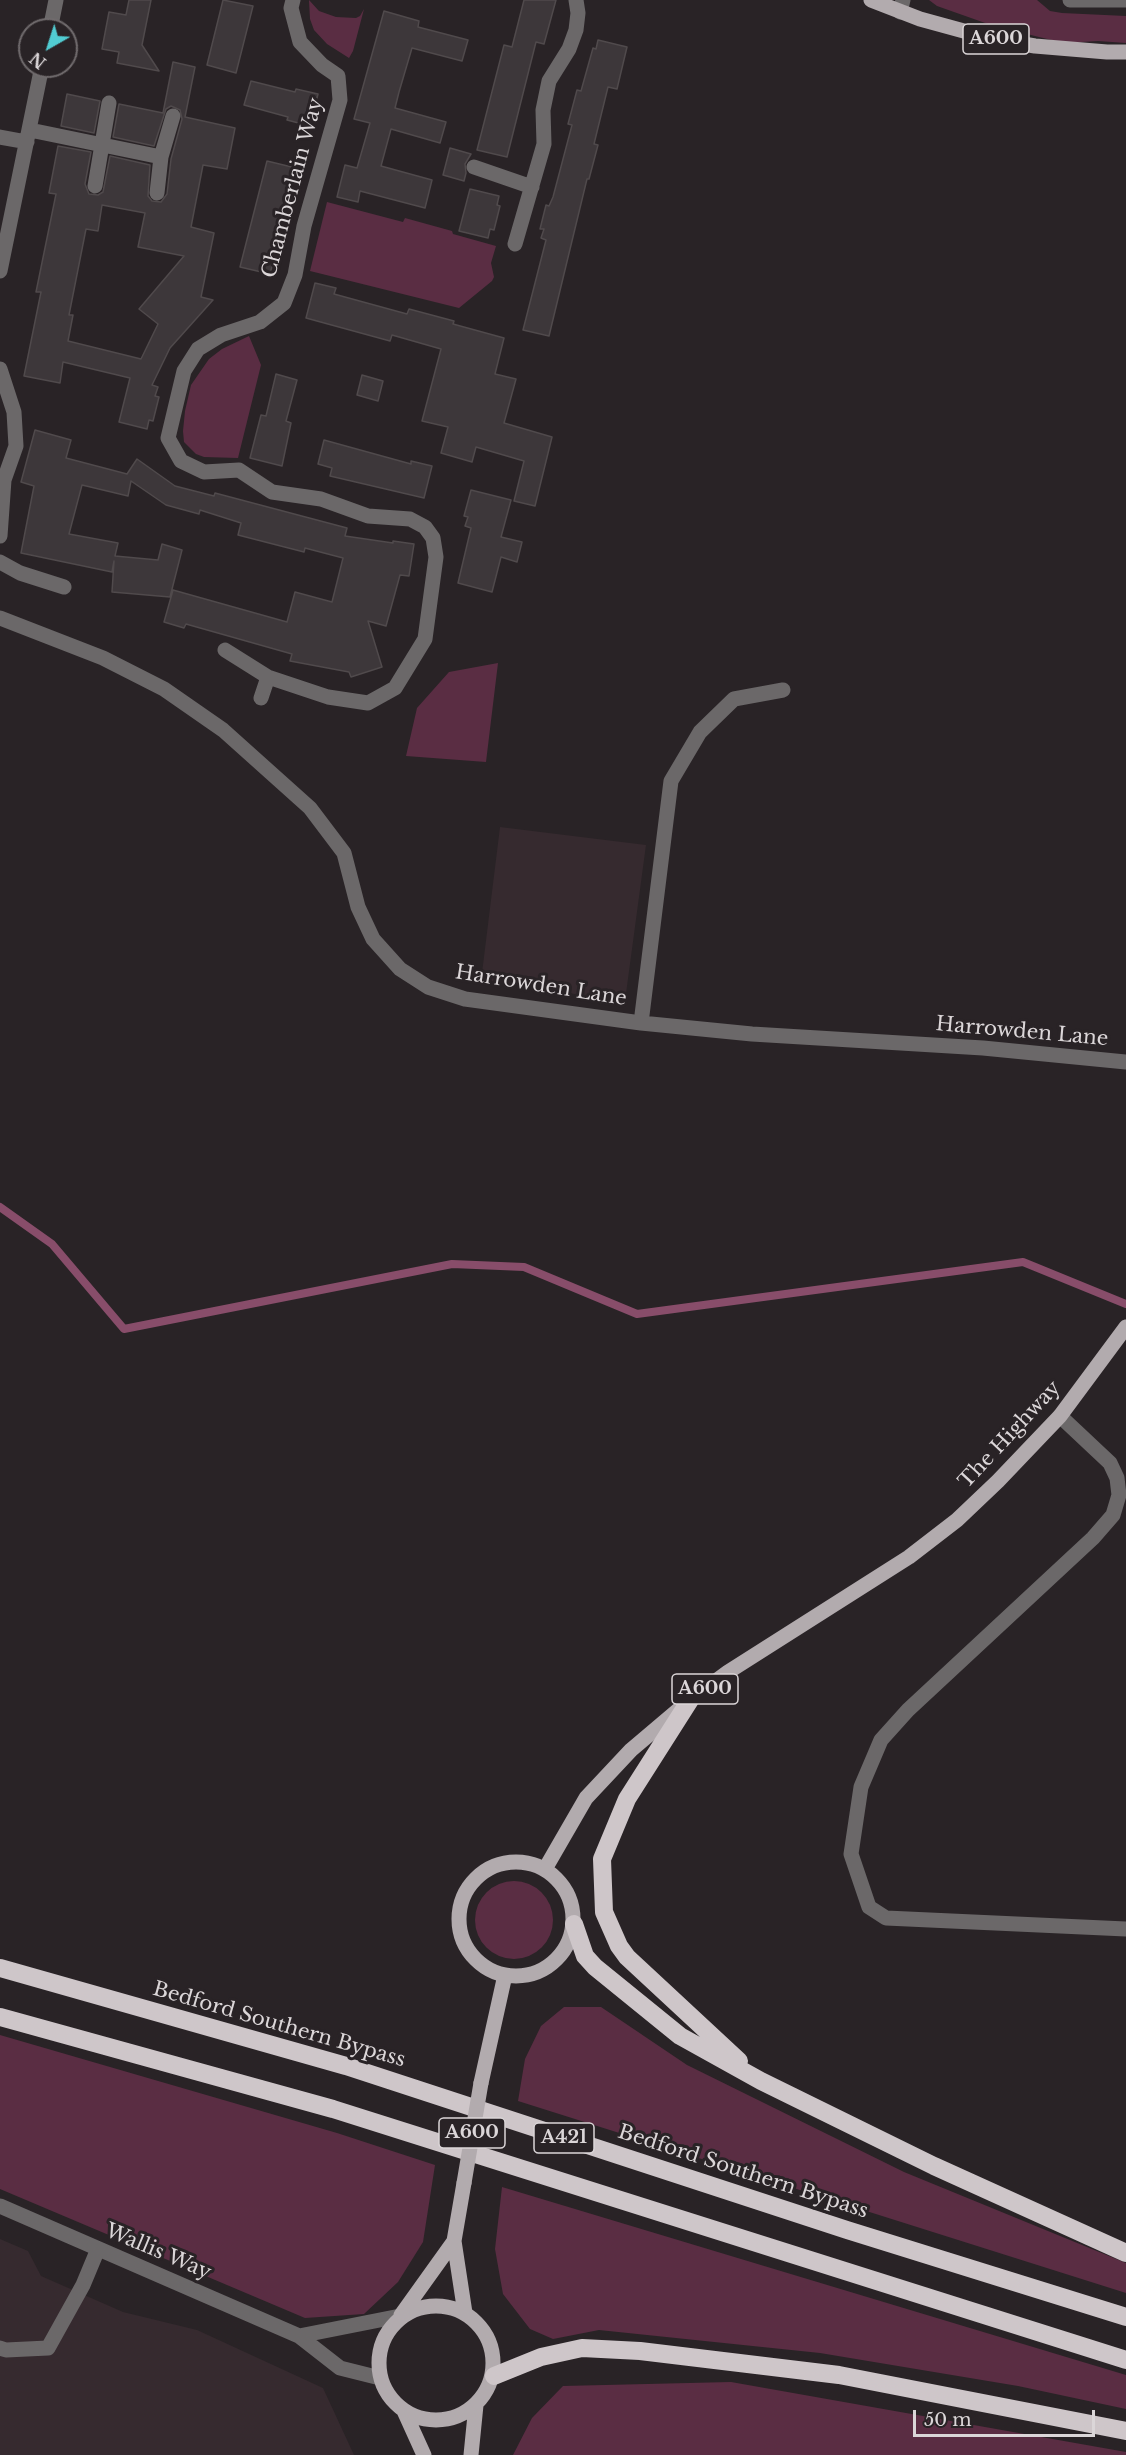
<!DOCTYPE html>
<html>
<head>
<meta charset="utf-8">
<style>
  body { margin:0 }
  #map { position:relative; width:1126px; height:2455px; overflow:hidden; background:#292326; font-family:"Libre Baskerville",serif }
  canvas { display:block }
  .north { position:absolute; left:18px; top:18px; width:60px; height:60px; box-sizing:border-box; background:#292326; border:2px solid #706b6d; border-radius:50%; rotate:219deg; font-size:16px; font-weight:700; line-height:24px; text-align:center; color:#dbd6d8 }
  .north::after { content:''; display:block; margin:auto; width:21px; height:27px; background:#51ccd2; clip-path:polygon(50% 0,100% 100%,50% 72%,0 100%) }
  .scale { position:absolute; left:913px; top:2410px; width:182px; height:27px; box-sizing:border-box; border:3px solid #dbd6d8; border-top:0; padding-left:8px; font-size:18px; line-height:21px; white-space:nowrap; color:#dbd6d8; -webkit-text-stroke:4px #292326; paint-order:stroke }
</style>
</head>
<body>
<div id="map">
<canvas width="1126" height="2455"></canvas>
<div class="north">N</div>
<div class="scale">50 m</div>
</div>
<script>
const ctx = document.querySelector('canvas').getContext('2d');
ctx.lineJoin = 'round';
function fill(path, color) { ctx.fillStyle = color; ctx.fill(path, 'evenodd'); }
const toPath = rows => new Path2D(rows.map(r => 'M' + r).join(''));
function strokePath(path, color, width, dash) { ctx.strokeStyle = color; ctx.lineWidth = width; ctx.lineCap = dash ? 'butt' : 'round'; ctx.setLineDash(dash || []); ctx.stroke(path); }
function drawText(font, color, halo, rows, align = 'center') {
  ctx.font = font + ' "Libre Baskerville",serif'; ctx.lineWidth = 6; ctx.setLineDash([]); ctx.textBaseline = 'middle'; ctx.strokeStyle = halo; ctx.fillStyle = color; for (const [text, x, y, turn = 0] of rows) {
    ctx.save(); ctx.translate(x, y); ctx.rotate((+turn || 0) * Math.PI / 180); ctx.textAlign = isNaN(turn) ? turn : align; if (halo) ctx.strokeText(text, 0, 0); ctx.fillText(text, 0, 0); ctx.restore();
  }
}
fill(toPath([
  [500,827,646,845,625,1001,481,981],
  [0,2239,28,2251,41,2276,123,2312,197,2330,323,2388,354,2455,0,2455]
]), '#362a2f');
fill(toPath([
  [309,0,319,11,336,17,356,18,360,16,364,9,353,51,349,58,327,44,314,30,310,19],
  [929,0,1037,0,1050,11,1062,13,1126,16,1126,43,1098,41,1064,43,1039,37,988,24,937,6],
  [327,202,403,222,405,218,452,231,453,234,496,246,491,263,494,277,492,281,459,308,310,271],
  [249,336,261,365,238,458,204,457,196,454,184,442,183,431,185,411,191,385,209,359,222,349],
  [498,663,486,762,406,756,417,708,449,672],
  '475 1920a39 39 0 1 1 78 0a39 39 0 1 1-78 0Z',
  [564,2007,601,2007,687,2065,904,2172,1126,2263,1126,2293,518,2101,525,2059,541,2026],
  [0,2035,337,2133,435,2165,423,2242,398,2282,364,2314,305,2318,0,2189],
  [502,2187,1126,2375,1126,2409,1018,2386,820,2353,599,2330,553,2339,530,2329,503,2294,495,2249],
  [731,2382,1126,2452,1126,2455,513,2455,532,2418,563,2386]
]), '#5a2d43');
strokePath(toPath([
  [0,1207,52,1244,124,1329,452,1264,524,1267,637,1314,1023,1262,1126,1304]
]), '#884d6a', 8);
const building = toPath([
  [129,0,151,0,142,45,159,71,117,63,119,52,102,49,109,12,126,15,129,0],
  [223,0,253,6,236,73,207,65,223,0],
  [524,0,556,0,544,44,536,42,507,157,477,150,504,45,512,47,524,0],
  [384,11,419,21,418,27,468,40,462,61,412,48,399,92,395,108,446,122,440,143,391,129,381,166,432,180,425,208,360,191,358,202,337,197,345,165,357,168,370,123,354,119,384,11],
  [598,40,627,47,617,89,608,87,594,144,598,145,589,179,587,179,549,336,523,330,546,240,541,238,544,229,540,229,546,205,549,206,553,197,572,125,568,124,577,90,581,91,593,48,596,49,598,40],
  [173,62,195,67,185,117,235,128,227,169,203,165,191,227,214,233,201,297,213,300,170,348,152,385,158,387,155,396,159,397,153,421,149,420,147,429,119,422,130,378,63,362,60,383,24,376,41,292,36,292,56,194,49,193,58,146,91,152,85,184,89,194,98,195,103,192,110,156,150,165,148,196,152,201,161,202,167,194,171,159,182,119,180,110,171,106,166,109,154,146,113,137,119,104,163,113,173,62],
  [102,205,145,213,138,247,184,256,139,309,158,324,141,359,68,341,73,315,69,315,86,229,98,231,102,205],
  [251,81,295,92,296,89,318,94,310,126,287,120,288,117,244,105,251,81],
  [67,94,100,101,94,133,61,126,67,94],
  [450,148,471,154,465,164,466,173,464,181,443,175,450,148],
  [267,161,296,168,273,253,275,254,270,274,240,267,267,161],
  [470,189,499,196,497,205,500,206,494,230,490,229,488,238,459,231,470,189],
  [315,283,336,288,334,294,407,314,409,309,454,321,453,324,504,338,495,374,516,379,504,423,552,437,535,506,514,501,524,461,476,447,472,462,441,453,448,427,422,421,441,349,392,335,390,341,306,318,315,283],
  [276,374,297,380,286,421,291,423,282,466,250,458,261,415,266,416,276,374],
  [362,375,383,381,378,401,357,395,362,375],
  [35,430,71,440,66,458,127,474,137,459,175,486,214,496,215,493,347,528,345,536,393,543,393,541,414,544,409,576,400,575,386,626,368,621,382,667,351,677,349,672,290,661,292,654,186,624,184,628,164,622,173,590,287,622,295,592,332,602,343,558,305,548,304,552,238,535,241,523,200,510,199,514,166,505,131,481,128,496,82,485,69,534,118,543,115,556,158,560,162,544,182,550,170,597,112,592,114,561,112,572,21,553,34,486,21,482,35,430],
  [324,440,411,464,411,461,432,466,424,498,330,476,332,468,318,464,324,440],
  [471,490,511,500,501,537,522,542,517,562,501,557,492,592,458,583,471,528,465,526,468,517,464,516,471,490]
]);
fill(building, '#3d373a');
strokePath(building, '#504a4c', 1.5);
strokePath(toPath([
  [1070,0,1126,0],
  [900,12,903,0],
  [50,30,56,0],
  [30,130,161,157,157,193],
  [0,137,27,142],
  [161,157,173,116],
  [474,167,532,187],
  [95,186,109,103],
  [515,244,544,144,543,110,549,81,569,49,576,30,578,13,576,0],
  [0,271,42,66],
  [0,369,14,412,16,446,4,480,0,536],
  [0,562,20,573,64,587],
  [0,618,103,658,164,689,223,730,310,808,344,853,358,907,373,939,400,969,428,987,465,999,641,1023,752,1034,983,1048,1126,1062],
  [225,650,268,677,328,697,368,703,395,688,425,639,436,557,433,538,425,527,410,519,368,516,321,499,272,492,239,470,204,472,181,461,168,438,184,371,198,349,221,335,260,322,284,303,295,275,304,226,340,100,338,76,322,65,300,42,291,8,293,0],
  [261,698,268,677],
  [641,1023,671,781,700,732,734,699,783,690],
  [1060,1416,1110,1463,1117,1478,1119,1495,1113,1515,1093,1538,908,1710,881,1740,861,1787,851,1854,869,1907,886,1918,1126,1929],
  [0,2206,299,2336,340,2368,380,2378],
  [299,2336,400,2316],
  [0,2348,6,2350,48,2348,83,2285,98,2249]
]), '#6b6869', 15);
strokePath(toPath([
  [871,0,920,19,993,39,1035,46,1107,52,1126,52],
  '459 1919a57 57 0 1 1 114 0a57 57 0 1 1-114 0Z',
  [545,1869,586,1798,631,1750,690,1700,728,1672,909,1557,957,1520,998,1481,1060,1416,1126,1327],
  [481,2083,505,1975],
  [464,2183,454,2241,465,2313],
  '379 2363a57 57 0 1 1 114 0a57 57 0 1 1-114 0Z',
  [401,2315,454,2241],
  [404,2411,424,2455],
  [471,2455,476,2405]
]), '#b2abae', 15);
strokePath(toPath([
  [690,1700,627,1799,602,1859,604,1912,619,1946,627,1957,739,2061],
  [574,1924,585,1956,595,1967,680,2036,761,2081,934,2166,1126,2253],
  [0,1968,346,2066,847,2230,1126,2317],
  [0,2017,333,2109,1126,2360],
  [494,2376,541,2357,582,2348,640,2351,839,2375,1126,2431]
]), '#cec6c9', 18);
strokePath(toPath([
  [464,2183,481,2083]
]), '#b2abae', 15);
for (const [x, y, w] of [
  [996,39,66],
  [705,1689,66],
  [472,2133,66],
  [564,2138,60]
]) { const box = new Path2D(); box.roundRect(x - w / 2, y - 15, w, 30, 4.5); ctx.fillStyle = '#292326'; ctx.fill(box); strokePath(box, '#dbd6d8', 1.5); }
drawText('bold 18px', '#dbd6d8', null, [
  ["A600",996,39],
  ["A600",705,1689],
  ["A600",472,2133],
  ["A421",564,2138]
]);
drawText('20px', '#dbd6d8', '#292326', [
  ["Chamberlain Way",293,188,-75],
  ["Harrowden Lane",541,986,9],
  ["Harrowden Lane",1022,1032,5],
  ["The Highway",1010,1435,-47],
  ["Bedford Southern Bypass",279,2025,16],
  ["Bedford Southern Bypass",743,2172,18],
  ["Wallis Way",158,2252,23]
]);
</script>
</body>
</html>
